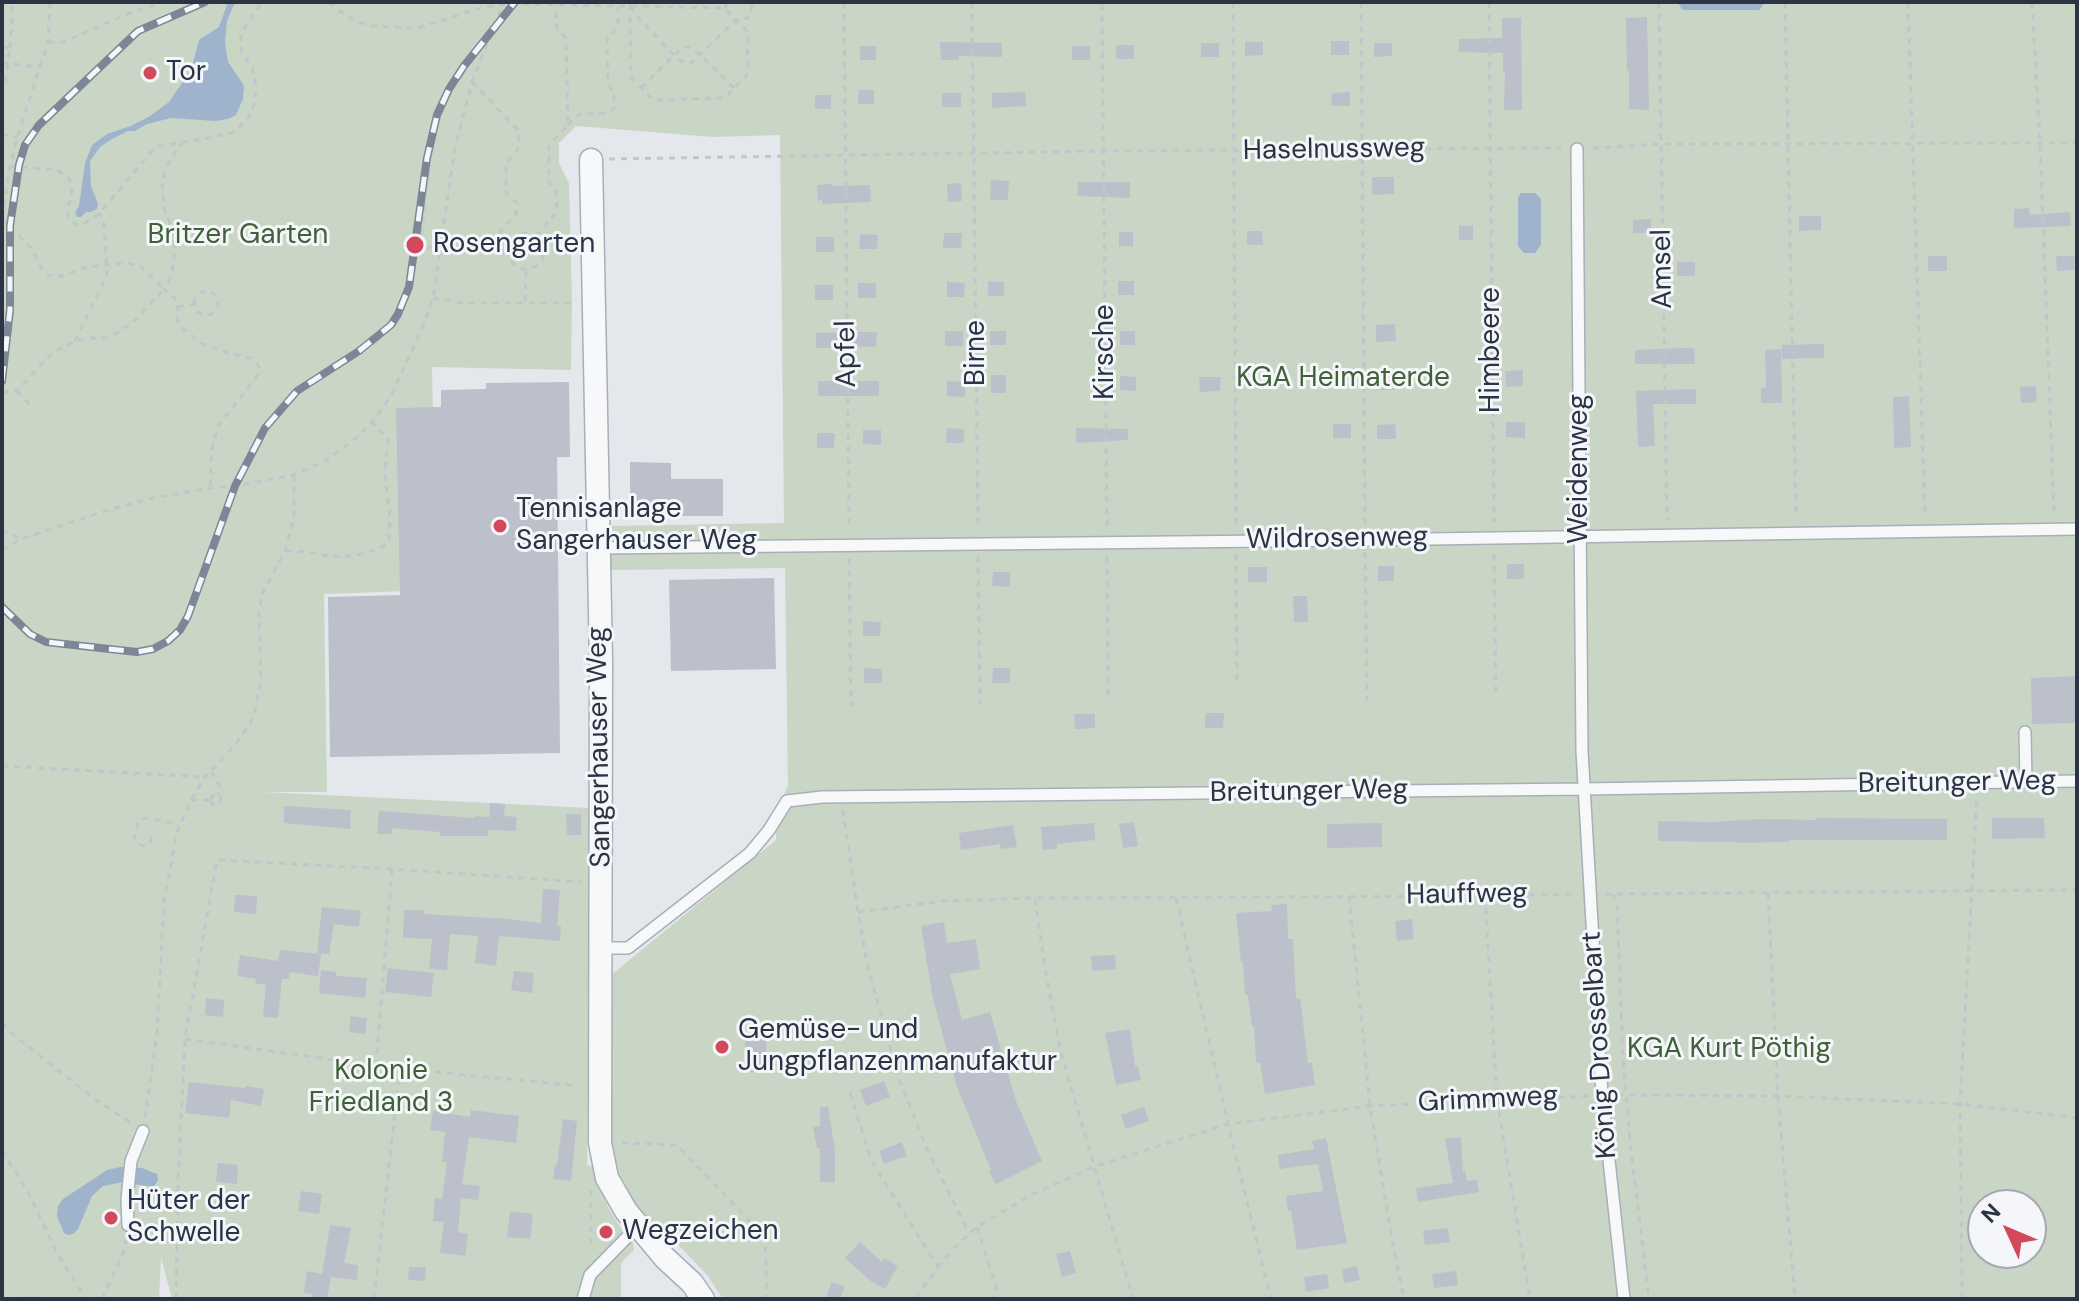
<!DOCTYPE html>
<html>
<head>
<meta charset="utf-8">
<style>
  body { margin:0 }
  #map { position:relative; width:2079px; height:1301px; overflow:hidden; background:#e4e7ec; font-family:"DM Sans",sans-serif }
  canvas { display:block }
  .frame { position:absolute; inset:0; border:4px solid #2b3445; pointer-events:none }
  .north { position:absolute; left:1967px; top:1189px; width:80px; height:80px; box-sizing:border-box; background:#f4f6f9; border:2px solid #a4a8b1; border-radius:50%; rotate:314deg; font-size:22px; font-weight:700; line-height:32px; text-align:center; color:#2b3445 }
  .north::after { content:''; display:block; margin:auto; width:28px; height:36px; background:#d1495b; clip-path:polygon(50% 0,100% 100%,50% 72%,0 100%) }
</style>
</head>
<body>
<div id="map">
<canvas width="2079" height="1301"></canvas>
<div class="frame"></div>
<div class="north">N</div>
</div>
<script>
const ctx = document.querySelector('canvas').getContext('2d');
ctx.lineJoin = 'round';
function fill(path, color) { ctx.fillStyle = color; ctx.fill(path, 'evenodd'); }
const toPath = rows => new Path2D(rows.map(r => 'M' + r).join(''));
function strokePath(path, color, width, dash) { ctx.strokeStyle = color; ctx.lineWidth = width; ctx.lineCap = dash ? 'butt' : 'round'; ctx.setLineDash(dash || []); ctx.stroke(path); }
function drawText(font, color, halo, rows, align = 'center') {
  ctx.font = font + ' "DM Sans",sans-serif'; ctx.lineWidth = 6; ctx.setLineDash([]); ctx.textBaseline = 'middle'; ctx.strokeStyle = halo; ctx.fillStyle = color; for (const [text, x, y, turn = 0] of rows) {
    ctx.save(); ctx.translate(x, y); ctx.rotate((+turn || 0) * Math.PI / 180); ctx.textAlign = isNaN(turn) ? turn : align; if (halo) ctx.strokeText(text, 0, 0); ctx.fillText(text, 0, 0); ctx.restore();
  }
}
fill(toPath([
  [2,2,2077,2,2077,1299,723,1299,707,1275,662,1228,651,1236,622,1196,610,1148,611,975,776,840,777,809,788,786,785,568,611,570,610,526,784,523,780,135,713,137,576,126,559,143,559,163,569,183,572,303,571,370,432,367,436,590,324,594,327,792,263,792,591,808,587,1165,595,1167,600,1188,609,1209,622,1230,633,1243,634,1250,621,1263,621,1299,172,1299,161,1257,159,1299,2,1299],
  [1983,1205,2031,1205,2031,1253,1983,1253]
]), '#c9d6c5');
fill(toPath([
  [228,2,235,2,227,21,225,43,228,62,243,84,244,88,243,99,236,115,228,119,215,121,171,118,147,124,135,131,128,131,112,139,100,147,90,161,91,186,98,204,97,209,91,212,86,212,81,217,77,217,75,213,79,206,85,163,92,145,107,134,131,126,150,116,169,102,191,70,199,40,219,27],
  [1677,2,1763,2,1763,5,1759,10,1683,10],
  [1521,193,1535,193,1541,199,1541,245,1535,253,1524,253,1518,246,1518,197],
  [120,1167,142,1168,157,1174,158,1180,156,1184,152,1187,123,1182,103,1186,92,1196,78,1229,73,1234,68,1235,64,1233,57,1216,58,1206,63,1199,107,1170]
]), '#9fb4cc');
fill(toPath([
  [1647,17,1649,110,1629,109,1629,71,1627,71,1626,18],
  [1502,18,1521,18,1522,110,1504,110,1505,71,1503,71,1503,53,1459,52,1459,39,1502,38],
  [1331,41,1349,41,1349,55,1331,55],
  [940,42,1002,43,1002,57,959,56,959,60,941,60],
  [1245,42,1263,42,1263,55,1245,56],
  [1201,43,1219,43,1219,57,1201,57],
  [1374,43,1392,43,1392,56,1374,57],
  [1116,45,1134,45,1134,59,1116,59],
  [860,46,876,46,876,60,860,60],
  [1072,46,1090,46,1090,60,1072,60],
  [859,90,874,90,874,104,858,104],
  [1025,92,1026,106,992,108,992,93],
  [1350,92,1350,106,1331,106,1332,93],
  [942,93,961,93,961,107,942,107],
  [815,95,831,95,831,109,815,109],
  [1372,177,1394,177,1394,194,1372,195],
  [991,180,1009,181,1008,200,990,200],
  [1078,182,1130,182,1130,198,1077,196],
  [961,183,962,201,948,202,947,184],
  [832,184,832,186,870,185,871,202,822,204,822,200,818,201,817,185],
  [2029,208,2030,215,2070,212,2071,226,2014,228,2014,209],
  [1799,216,1821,216,1821,230,1799,231],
  [1651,219,1651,233,1633,233,1633,220],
  [1459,226,1473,226,1473,240,1459,240],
  [1247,231,1262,231,1263,245,1247,245],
  [1119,232,1133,232,1133,246,1119,246],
  [944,233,962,233,961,248,943,248],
  [860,234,878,235,877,249,859,249],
  [816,237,834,237,834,252,816,252],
  [1928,256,1947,256,1947,271,1928,271],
  [2056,256,2074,256,2075,270,2057,271],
  [1677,262,1695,262,1695,276,1677,276],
  [988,281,1004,282,1004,296,988,296],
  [1118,281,1134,281,1134,295,1118,295],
  [947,282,965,283,964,297,947,297],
  [858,283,876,283,876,298,858,298],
  [815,285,833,285,833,300,815,300],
  [1395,324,1396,341,1376,342,1376,325],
  [945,331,963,331,963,346,945,346],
  [990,331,1006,331,1006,345,990,345],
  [1120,331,1135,331,1135,345,1120,345],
  [859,332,877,332,876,347,834,346,834,348,816,348,816,333],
  [1824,344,1824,358,1782,359,1782,345],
  [1678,348,1694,348,1695,364,1635,364,1635,350],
  [1781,349,1782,403,1761,403,1761,388,1766,388,1765,350],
  [1523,370,1523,386,1506,387,1505,371],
  [1377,374,1394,375,1394,390,1377,390],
  [991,375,1006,375,1006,393,991,393],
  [1120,376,1136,377,1136,391,1120,390],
  [1199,377,1221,377,1220,391,1200,392],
  [818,381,879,381,879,396,818,396],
  [947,381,965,382,965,397,947,396],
  [569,382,570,457,557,457,560,753,330,757,328,597,400,595,396,408,441,407,441,390,486,389,486,383],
  [2036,386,2037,402,2021,403,2020,387],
  [1696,389,1696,404,1653,404,1655,446,1638,447,1636,391],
  [1909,396,1911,447,1894,448,1893,397],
  [1506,422,1525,422,1525,438,1506,437],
  [1333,424,1351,424,1351,438,1333,438],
  [1395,424,1396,439,1377,439,1377,425],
  [947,428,964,429,964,443,946,443],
  [1076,428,1128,429,1128,440,1076,443],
  [863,430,881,430,881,445,863,444],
  [817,433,835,433,834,448,817,448],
  [630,462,671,463,671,479,723,479,723,516,630,516],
  [1507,564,1524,564,1524,579,1507,579],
  [1378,566,1394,566,1394,581,1378,581],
  [1248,567,1267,567,1267,582,1248,582],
  [993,572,1010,572,1010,587,992,586],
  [774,578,776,669,671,671,669,580],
  [1293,596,1307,596,1308,622,1294,622],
  [863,621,881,622,880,636,863,636],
  [864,668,882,669,882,683,864,683],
  [993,668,1010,668,1010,683,992,683],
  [2077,676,2077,723,2032,724,2031,678],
  [1206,713,1224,713,1223,728,1205,728],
  [1074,714,1095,714,1095,728,1075,729],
  [490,803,505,804,504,816,517,817,516,831,489,830],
  [284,806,351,810,350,829,284,823],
  [379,811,475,818,475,816,490,817,488,836,440,836,440,832,392,828,392,834,377,834],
  [566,814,581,814,581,835,567,835],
  [1816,818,1947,819,1947,840,1789,840,1789,842,1737,843,1737,842,1658,841,1658,821,1710,822,1764,819,1816,820],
  [1992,818,2044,818,2045,838,1992,839],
  [1134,822,1138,846,1123,848,1119,824],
  [1094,823,1095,840,1057,844,1057,849,1043,850,1041,827],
  [1382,823,1382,847,1327,848,1327,824],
  [1013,825,1017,847,1001,849,1000,844,961,850,959,833],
  [543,889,560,890,557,926,561,926,560,941,499,936,496,966,475,963,478,936,450,934,447,970,429,969,432,939,403,938,404,910,424,910,424,914,509,919,541,923],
  [235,895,257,896,256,914,234,912],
  [1287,904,1288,939,1293,939,1296,999,1300,998,1308,1063,1312,1063,1315,1085,1265,1094,1260,1062,1256,1063,1254,1026,1252,1026,1248,995,1245,995,1243,961,1241,962,1236,913,1272,911,1271,905],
  [322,907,361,911,359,927,334,924,329,954,317,953],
  [1412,919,1414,939,1397,941,1395,921],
  [944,922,947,943,976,939,980,969,950,974,962,1020,990,1012,1016,1101,1042,1161,996,1184,989,1171,991,1170,957,1087,933,999,921,926],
  [280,950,321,954,318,976,290,972,289,979,282,979,278,1018,263,1017,266,985,255,983,256,979,237,976,240,955,278,961],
  [1115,955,1116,969,1092,971,1091,956],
  [388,968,434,973,431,997,385,992],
  [321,970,336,972,336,976,367,978,365,998,319,993],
  [514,971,534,973,532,993,511,990],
  [206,998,224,1000,223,1017,205,1015],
  [351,1016,367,1018,365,1034,349,1032],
  [1130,1029,1135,1066,1138,1066,1141,1080,1116,1085,1105,1033],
  [745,1039,766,1039,767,1072,745,1072],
  [884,1081,890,1097,866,1106,860,1090],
  [189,1082,245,1088,246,1086,264,1089,261,1106,231,1100,229,1118,185,1113],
  [820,1107,828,1107,835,1150,835,1182,820,1182,820,1148,817,1148,813,1127,820,1126],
  [1144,1107,1149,1121,1126,1129,1121,1115],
  [471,1110,519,1116,516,1143,469,1137,462,1184,480,1186,478,1200,461,1198,458,1232,468,1234,465,1256,440,1253,444,1222,433,1221,435,1198,442,1199,447,1162,442,1162,445,1132,430,1130,433,1111,470,1117],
  [563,1119,577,1121,571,1181,553,1179,555,1165,557,1165],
  [1461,1137,1463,1172,1465,1171,1467,1181,1477,1180,1479,1192,1418,1202,1416,1188,1453,1183,1445,1139],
  [1326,1138,1347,1243,1297,1250,1291,1210,1288,1211,1286,1196,1323,1191,1318,1164,1280,1169,1278,1155,1314,1149,1312,1141],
  [902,1142,907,1156,884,1164,879,1151],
  [218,1163,238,1165,237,1184,216,1182],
  [301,1191,322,1194,319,1214,298,1211],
  [510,1211,533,1214,530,1239,507,1237],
  [330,1225,351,1228,344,1263,358,1265,357,1280,331,1277,327,1299,311,1299,312,1294,304,1293,307,1271,322,1274],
  [1448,1228,1450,1242,1425,1245,1423,1231],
  [860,1242,882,1262,884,1258,898,1266,885,1289,872,1282,845,1258],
  [1070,1251,1076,1273,1062,1277,1056,1254],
  [1357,1266,1360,1280,1344,1283,1342,1269],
  [409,1267,426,1267,425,1281,408,1280],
  [1456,1271,1458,1285,1434,1288,1432,1274],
  [1327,1274,1329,1288,1306,1292,1304,1277],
  [832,1282,845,1287,840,1299,825,1299]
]), '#bbc0ca');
const service = toPath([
  [1577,149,1582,751,1602,1095,1624,1299],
  [598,548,1365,540,2077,529],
  [2025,732,2026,781],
  [601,948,628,948,750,853,769,830,787,801,822,797,1584,789,2077,781],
  [128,1225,127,1199,131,1161,143,1131],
  [583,1299,590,1275,638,1226]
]);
const minor = toPath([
  [591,160,601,661,600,1143,607,1178,626,1211,665,1258,692,1283,703,1299]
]);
strokePath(service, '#a9aeb7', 14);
strokePath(minor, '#a9aeb7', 25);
strokePath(toPath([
  [330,2,335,8,355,21,371,26,418,28,484,7,513,4,618,6,630,6,724,8,748,32,747,75,725,98,653,100,631,77,630,6,630,2],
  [844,2,849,530],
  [972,2,978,529],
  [1233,2,1236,526],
  [1361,2,1365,525],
  [1489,2,1494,522],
  [1659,2,1667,520],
  [1785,2,1796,518],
  [1908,2,1925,516],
  [2032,2,2040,143,2054,514],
  [1102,4,1107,529],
  [630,6,642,22,674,55,684,63,691,63,736,20,747,18,751,14,752,2],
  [724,8,730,2],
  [48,42,63,42,130,13,164,2],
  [2,47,10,48,5,81,2,81],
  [10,48,13,2],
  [2,63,41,67],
  [472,82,519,131,518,149,506,163,506,193,517,203,516,214,500,232,499,249,508,255],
  [641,88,674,55,684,47,692,47,734,88],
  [568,125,579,114,610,113,614,108,614,92,608,85,607,38,618,27,618,7],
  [2,134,17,138],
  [183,141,168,164,162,181,164,208,173,231,175,250,172,272,168,283,164,289,178,301,177,319,180,326,187,332,203,344,228,353,250,358,259,366,257,376,218,426,212,449,210,488],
  [1593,148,1660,144,2077,143],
  [609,159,1104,151,1561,148],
  [10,166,57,170,66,176,70,181,72,191,67,213,72,222,78,225,85,223,100,213,150,153,159,146,209,138,235,132,248,118,256,101,255,79,252,68,242,53,240,43,242,32,262,2],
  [425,205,420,246,440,249],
  '508 251a18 18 0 1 1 36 0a18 18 0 1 1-36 0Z',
  [536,236,557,212,556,190,549,182,549,145,568,125,566,38,557,29,556,5],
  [2,254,2,219,10,166,17,138,48,42,50,2],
  '194 303a12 12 0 1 1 24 0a12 12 0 1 1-24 0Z',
  [433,298,463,303,573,303],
  [525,301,526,269],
  [178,307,194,304],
  [75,341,107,275,104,223,100,213],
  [17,391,30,405],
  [2,392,17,391,51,354,75,341,92,338,101,339,111,336,122,330,134,321,164,289,141,267,128,263,87,267,64,275,56,277,48,275,42,269,31,248,2,219],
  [2,530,21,539],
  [2,550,21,539,108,510,153,498,210,488,235,486,294,475,325,461,355,439,372,422,391,396,424,324,433,298,455,148,472,82,504,2],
  [286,551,308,552,332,557,358,555,380,548,387,544,389,538,390,517,385,474,388,439,372,422],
  [1365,552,1367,701],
  [1236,554,1237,680],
  [1494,554,1496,698],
  [978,556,980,705],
  [1107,557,1108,701],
  [849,558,851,706],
  [2,766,205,777],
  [211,772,221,788,218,796],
  '211 800a5 5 0 1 1 10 0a5 5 0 1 1-10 0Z',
  [191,800,211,800],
  [843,810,858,912,867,963,898,1077,928,1151,969,1233],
  [152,837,150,843,143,846,137,843,134,837,138,824,145,818,179,824],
  [1768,893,1778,1096,1795,1299],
  [1605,894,2077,890],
  [1613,894,1617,906,1623,1058,1630,1141,1649,1299],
  [1349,896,1370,1106,1392,1239,1404,1299],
  [1485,896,1497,1099,1530,1299],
  [1176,898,1228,1124,1271,1299],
  [1035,899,1046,973,1060,1049,1133,1299],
  [858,912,943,901,1035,898,1485,896,1577,894],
  [2,1023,15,1036,96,1100,130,1122],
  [185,1039,376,1066,579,1086],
  [376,1066,392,870],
  [850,1093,871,1160,938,1267,915,1299],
  [1617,1095,1778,1096,1960,1104,2077,1118],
  [145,1118,157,1033,164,901,177,832,191,800,205,777,236,744,254,717,261,679,259,611,262,594,285,551,294,516,294,475],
  [622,1143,677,1145,765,1237,767,1299],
  [2,1151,27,1190,58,1255,86,1299],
  [591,1190,591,1250],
  [977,1227,996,1287,993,1299],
  [938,1267,953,1249,977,1227,1033,1194,1096,1166,1228,1124,1370,1106,1590,1096],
  [18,1299,28,1297,40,1299],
  [102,1299,125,1249,126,1240],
  [176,1299,178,1181,185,1039,217,860,392,869,582,882],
  [374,1299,400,1069],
  [1962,1299,1960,1104,1977,795]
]), '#c2c5cb', 3, [6, 6]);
strokePath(service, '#f7f8fa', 11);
strokePath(minor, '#f7f8fa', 22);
const rail = toPath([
  [2,381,10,310,10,226,19,165,25,145,39,125,138,31,205,2],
  [2,607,30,634,46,642,137,652,153,649,168,641,180,630,188,616,235,486,265,428,297,391,359,351,391,325,398,314,409,287,427,158,437,115,449,89,464,66,515,2]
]);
strokePath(rail, '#7d8696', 8);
strokePath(rail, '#f4f6f9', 5, [15]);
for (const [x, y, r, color] of [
  [150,73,8,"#d1495b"],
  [415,245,10,"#d1495b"],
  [500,526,8,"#d1495b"],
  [722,1047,8,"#d1495b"],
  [111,1218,8,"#d1495b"],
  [606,1232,8,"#d1495b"]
]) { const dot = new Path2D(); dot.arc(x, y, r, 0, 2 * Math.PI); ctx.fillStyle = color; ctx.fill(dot); strokePath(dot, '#f4f6f9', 3); }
drawText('28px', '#2b3445', '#f4f6f9', [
  ["Tor",166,73],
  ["Rosengarten",433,245],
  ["Tennisanlage",516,510],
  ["Sangerhauser Weg",516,542],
  ["Gemüse- und",738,1031],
  ["Jungpflanzenmanufaktur",738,1063],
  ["Hüter der",127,1202],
  ["Schwelle",127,1234],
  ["Wegzeichen",622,1232]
], 'left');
drawText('28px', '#2b3445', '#f4f6f9', [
  ["Haselnussweg",1334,150,-1],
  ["Amsel",1663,269,-91],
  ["Himbeere",1492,350,-90],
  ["Kirsche",1106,352,-90],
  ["Birne",977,353,-90],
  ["Apfel",847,354,-91],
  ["Weidenweg",1580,469,-90],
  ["Wildrosenweg",1337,539,-1],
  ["Sangerhauser Weg",600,747,-91],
  ["Breitunger Weg",1957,783,-1],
  ["Breitunger Weg",1309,792,-1],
  ["Hauffweg",1467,895,-1],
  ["König Drosselbart",1600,1045,-94],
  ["Grimmweg",1488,1100,-3]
]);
drawText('28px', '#3f6138', '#f4f6f9', [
  ["Britzer Garten",238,236],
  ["KGA Heimaterde",1343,379],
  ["KGA Kurt Pöthig",1729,1050],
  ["Kolonie",381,1072],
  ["Friedland 3",381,1104]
]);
</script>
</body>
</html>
